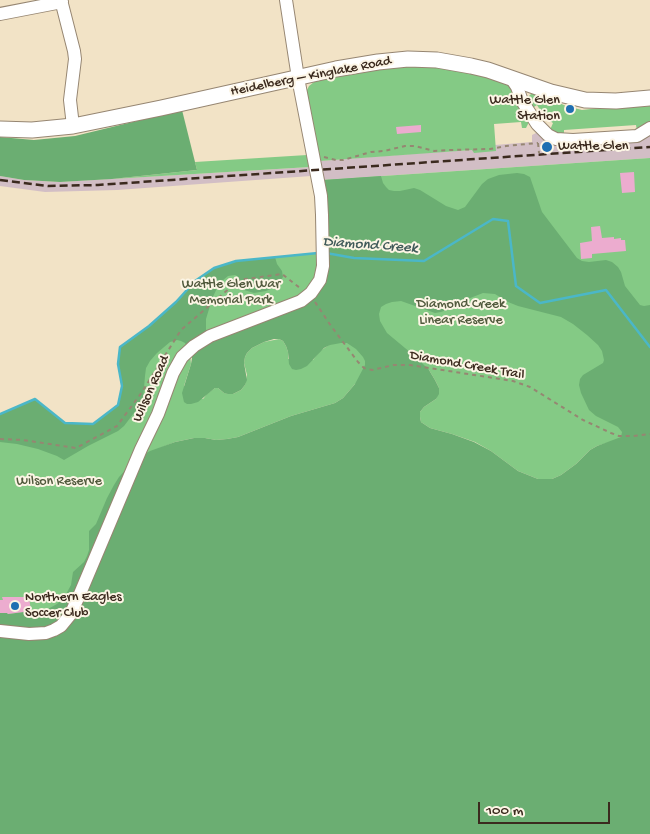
<!DOCTYPE html>
<html>
<head>
<meta charset="utf-8">
<style>
  body { margin:0 }
  #map { position:relative; width:650px; height:834px; overflow:hidden; background:#f2e3c6; font-family:"Gochi Hand",sans-serif }
  canvas { display:block }
  .scale { position:absolute; left:478px; top:802px; width:132px; height:22px; box-sizing:border-box; border:2px solid #3b2a1e; border-top:0; padding-left:6px; font-size:15px; line-height:18px; white-space:nowrap; color:#3b2a1e; -webkit-text-stroke:4px #fcf5e5; paint-order:stroke }
</style>
</head>
<body>
<div id="map">
<canvas width="650" height="834"></canvas>
<div class="scale">100 m</div>
</div>
<script>
const ctx = document.querySelector('canvas').getContext('2d');
ctx.lineJoin = 'round';
function fill(path, color) { ctx.fillStyle = color; ctx.fill(path, 'evenodd'); }
const toPath = rows => new Path2D(rows.map(r => 'M' + r).join(''));
function strokePath(path, color, width, dash) { ctx.strokeStyle = color; ctx.lineWidth = width; ctx.lineCap = dash ? 'butt' : 'round'; ctx.setLineDash(dash || []); ctx.stroke(path); }
function drawText(font, color, halo, rows, align = 'center') {
  ctx.font = font + ' "Gochi Hand",sans-serif'; ctx.lineWidth = 4; ctx.setLineDash([]); ctx.textBaseline = 'middle'; ctx.strokeStyle = halo; ctx.fillStyle = color; for (const [text, x, y, turn = 0] of rows) {
    ctx.save(); ctx.translate(x, y); ctx.rotate((+turn || 0) * Math.PI / 180); ctx.textAlign = isNaN(turn) ? turn : align; if (halo) ctx.strokeText(text, 0, 0); ctx.fillText(text, 0, 0); ctx.restore();
  }
}
fill(toPath([
  [650,132,650,158,323,180,320,161,422,153,472,150,496,151,495,145,532,142,532,135,536,133,538,133,545,139],
  [310,167,311,176,117,190,45,192,0,186,0,176,24,180,60,182]
]), '#d2bec5');
fill(toPath([
  [397,66,427,66,476,74,510,85,529,120,528,124,526,128,522,128,521,122,494,124,496,151,474,153,472,150,320,161,306,92,309,86,314,82,331,77],
  [532,93,548,98,566,106,582,110,600,108,617,108,650,106,650,123,637,131,636,125,564,130,564,136,550,130,553,123,545,118,537,105,531,109,527,100,528,97],
  [307,155,310,167,112,179,197,170,195,162],
  [650,158,650,443,622,443,616,440,597,446,590,450,576,464,561,475,552,479,538,479,518,471,491,451,475,442,452,434,430,428,421,422,420,417,420,412,424,407,436,399,439,388,435,380,429,370,355,384,343,398,335,403,291,416,238,437,227,439,216,440,205,438,194,438,175,442,143,455,177,374,190,352,191,364,184,386,203,399,207,394,215,388,218,388,224,393,233,394,241,390,245,385,247,375,244,363,245,357,247,353,252,348,264,342,279,339,283,341,286,346,288,352,288,359,313,360,320,351,329,345,317,293,323,180],
  [320,253,320,266,307,293,192,343,71,607,0,627,0,414,35,399,65,423,93,424,118,404,122,386,118,364,120,347,149,326,176,302,195,281,214,268,236,261]
]), '#84ca85');
fill(toPath([
  [182,110,197,170,112,179,60,182,24,180,0,176,0,137,34,140,75,136],
  [517,173,524,174,530,177,542,212,577,258,582,261,589,262,606,260,612,262,618,267,621,272,625,286,640,305,644,306,650,305,650,834,0,834,0,634,56,633,143,455,150,451,175,442,194,438,205,438,216,440,227,439,238,437,291,416,335,403,343,398,355,384,365,365,365,361,363,357,356,349,347,343,341,343,330,345,324,348,307,366,301,369,296,370,292,369,289,364,288,352,286,346,283,341,279,339,274,339,264,342,252,348,247,353,245,357,244,363,247,380,245,385,241,390,233,394,228,394,224,393,218,388,215,388,198,402,191,404,187,404,184,402,182,393,191,364,192,358,190,351,185,343,181,341,177,340,170,342,157,353,150,361,146,368,145,376,143,400,140,405,124,426,118,431,88,446,64,460,57,456,38,449,17,444,0,442,0,414,35,399,65,423,93,424,118,405,122,386,118,364,120,347,149,326,176,302,195,281,214,268,236,261,275,257,277,264,282,271,283,277,279,283,273,288,266,291,254,293,244,290,241,286,237,276,235,275,228,276,222,281,217,288,212,299,206,319,206,331,317,293,323,180,381,176,383,183,386,187,389,190,394,191,400,191,414,188,420,190,446,206,458,210,465,207,482,184,488,179,499,175],
  [483,293,495,294,508,302,518,306,561,317,573,324,587,335,598,345,602,351,604,360,603,363,583,375,580,379,579,385,581,393,589,410,596,416,618,427,622,432,621,437,597,446,590,450,576,464,561,475,552,479,538,479,518,471,491,451,474,442,452,434,430,428,421,422,420,417,420,412,424,407,436,399,439,394,439,388,435,380,429,370,417,358,387,333,380,321,379,314,381,307,386,304,392,302,401,301,435,313,441,312,449,309,455,304],
  [131,464,63,619,44,629,0,627,0,613,7,613,8,614,48,609,57,604,65,596,71,585,73,572,84,562,87,556,89,550,89,531,96,524,107,498,114,485,119,477]
]), '#6bae72');
strokePath(toPath([
  [326,253,354,258,424,261,493,219,508,221,516,286,540,303,606,290,650,347],
  [0,414,35,399,65,423,93,424,118,405,122,386,118,364,120,347,149,326,176,302,195,281,214,268,236,261,318,253]
]), '#4bb7c8', 2.5);
fill(toPath([
  [421,125,421,132,397,134,396,127],
  [634,172,635,192,622,193,620,173],
  [600,226,602,238,614,237,614,239,621,238,621,240,625,240,626,251,592,254,592,258,581,259,580,243,592,241,591,227],
  [2,597,29,597,31,611,8,614,7,613,0,613,0,600,3,600]
]), '#ecaccf');
const minor = toPath([
  [61,0,74,51,75,59,70,100,73,126],
  [0,14,62,2],
  [511,78,517,87,522,101,537,124,548,135,556,139,573,140,637,136,650,128],
  [0,631,29,634,46,633,54,630,61,626,70,615,79,596,141,449,158,414,173,373,182,357,194,346,210,336,301,301,311,293,320,280,323,266,322,215,321,196,298,78,286,0]
]);
const major = toPath([
  [0,129,32,130,73,126,161,108,336,69,378,62,408,59,437,60,471,66,488,70,551,92,585,100,616,101,650,98]
]);
strokePath(minor, '#968672', 14);
strokePath(major, '#968672', 17);
strokePath(toPath([
  [538,143,539,153],
  [324,157,336,160,343,160,371,152,384,151,405,146,415,146,434,151,450,150,490,149,506,146,538,143],
  [315,302,331,326,358,362,364,368,372,370,394,365,410,365,513,381,530,387,583,420,611,433,619,436,633,436,650,434],
  [0,439,23,440,76,448,117,426,142,392,181,330,239,280,282,274,300,288]
]), '#968672', 2, [4, 4]);
strokePath(minor, '#fff', 12);
strokePath(major, '#fff', 15);
strokePath(toPath([
  [0,180,48,186,98,185,650,147]
]), '#3b2a1e', 2.5, [8, 4]);
for (const [x, y, r, color] of [
  [570,109,5,"#1f6fb2"],
  [547,147,6,"#1f6fb2"],
  [15,606,5,"#1f6fb2"]
]) { const dot = new Path2D(); dot.arc(x, y, r, 0, 2 * Math.PI); ctx.fillStyle = color; ctx.fill(dot); strokePath(dot, '#fcf5e5', 2); }
drawText('14px', '#3b2a1e', '#fcf5e5', [
  ["Heidelberg – Kinglake Road",311,77,-11],
  ["Diamond Creek Trail",467,366,10],
  ["Wilson Road",152,389,-66]
]);
drawText('14px', '#3b2a1e', '#fcf5e5', [
  ["Wattle Glen",560,101,"right"],
  ["Station",560,117,"right"],
  ["Wattle Glen",558,147],
  ["Northern Eagles",25,598],
  ["Soccer Club",25,614]
], 'left');
drawText('14px', '#515a3d', '#fcf5e5', [
  ["Wattle Glen War",231,285],
  ["Memorial Park",231,301],
  ["Diamond Creek",461,305],
  ["Linear Reserve",461,321],
  ["Wilson Reserve",59,482]
]);
drawText('italic 15px', '#415b5a', '#fcf5e5', [
  ["Diamond Creek",370,246,4]
]);
</script>
</body>
</html>
